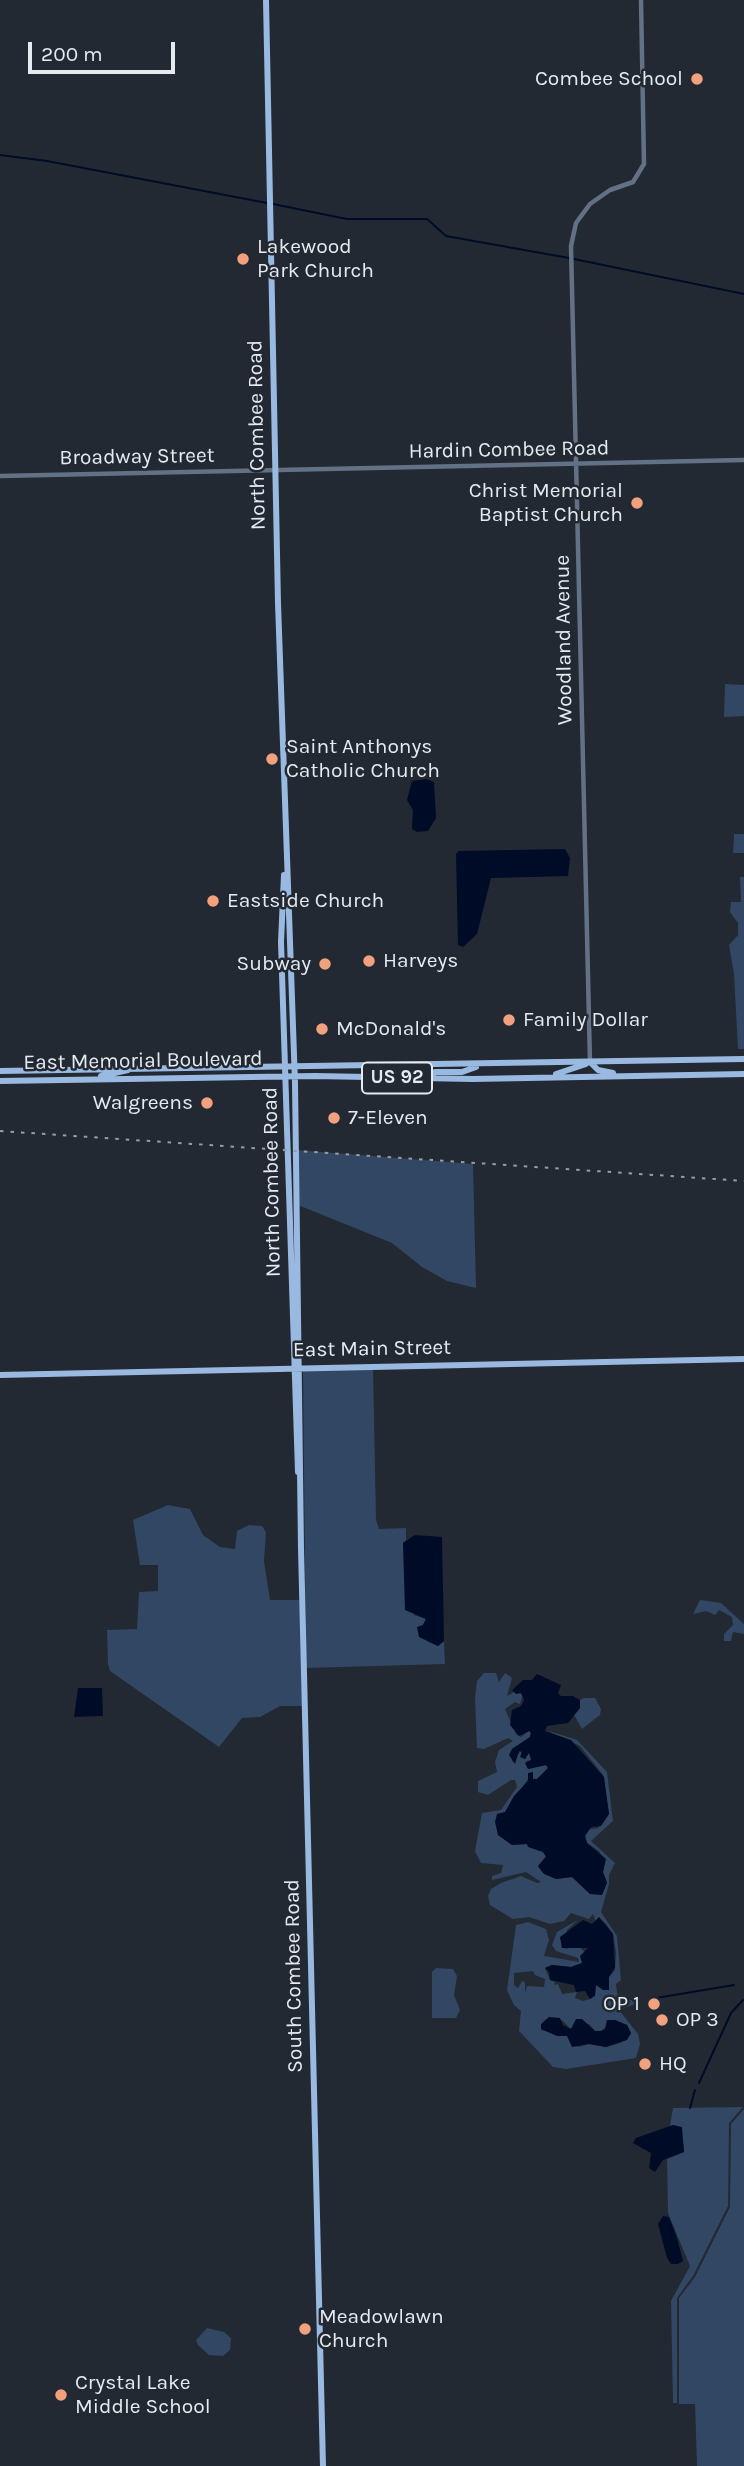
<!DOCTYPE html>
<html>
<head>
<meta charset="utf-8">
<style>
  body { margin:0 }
  #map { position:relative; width:744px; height:2466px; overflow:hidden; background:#222932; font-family:Karla,sans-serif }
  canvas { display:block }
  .scale { position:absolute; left:28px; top:42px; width:147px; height:32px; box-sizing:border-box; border:4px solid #e5eaf0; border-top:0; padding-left:9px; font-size:21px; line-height:24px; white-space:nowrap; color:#e5eaf0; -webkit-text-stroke:5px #222932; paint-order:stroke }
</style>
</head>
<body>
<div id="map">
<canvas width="744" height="2466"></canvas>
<div class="scale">200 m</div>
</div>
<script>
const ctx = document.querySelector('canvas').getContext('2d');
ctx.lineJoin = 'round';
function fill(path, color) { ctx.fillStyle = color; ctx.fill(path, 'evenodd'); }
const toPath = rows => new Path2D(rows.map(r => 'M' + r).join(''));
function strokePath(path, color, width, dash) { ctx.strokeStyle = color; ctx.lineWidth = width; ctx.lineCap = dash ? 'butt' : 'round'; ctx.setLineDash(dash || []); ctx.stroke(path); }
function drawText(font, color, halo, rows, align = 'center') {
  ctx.font = font + ' Karla,sans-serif'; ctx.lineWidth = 5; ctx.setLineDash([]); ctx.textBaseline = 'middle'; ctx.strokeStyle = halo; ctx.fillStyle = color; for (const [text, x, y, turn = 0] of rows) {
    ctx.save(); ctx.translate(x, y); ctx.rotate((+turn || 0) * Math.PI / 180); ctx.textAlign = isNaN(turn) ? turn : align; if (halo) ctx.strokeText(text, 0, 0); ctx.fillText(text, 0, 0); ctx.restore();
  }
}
fill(toPath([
  [725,684,744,685,744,716,724,717],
  [734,834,744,834,744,853,733,853],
  [740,877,744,877,744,1049,738,1049,734,974,729,945,738,935,738,923,730,912,731,902,741,902],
  [297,1150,473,1164,476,1288,447,1281,422,1267,392,1243,298,1205],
  [373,1369,376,1520,379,1529,406,1528,406,1540,403,1543,414,1615,426,1619,423,1625,427,1641,438,1646,444,1641,445,1664,306,1668,303,1371],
  [168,1505,190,1509,203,1535,220,1547,235,1549,237,1531,249,1525,262,1526,266,1532,264,1561,270,1600,300,1600,302,1706,280,1706,260,1717,242,1718,219,1747,110,1671,108,1664,107,1630,137,1629,139,1592,158,1591,158,1565,140,1565,133,1520],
  [700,1600,721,1603,744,1624,744,1634,733,1632,731,1641,724,1641,724,1634,733,1625,732,1617,719,1610,715,1615,706,1611,693,1614],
  [484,1673,496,1673,499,1682,505,1673,512,1678,507,1696,514,1692,523,1694,520,1704,515,1702,505,1709,516,1734,521,1737,529,1731,531,1733,530,1737,512,1749,512,1762,521,1751,521,1757,526,1759,527,1753,531,1754,531,1760,526,1761,529,1769,546,1765,548,1768,537,1779,528,1779,505,1812,497,1817,498,1835,512,1845,527,1844,543,1852,546,1856,538,1866,542,1872,556,1879,572,1877,590,1894,602,1894,607,1882,603,1872,605,1861,599,1851,587,1843,585,1836,586,1830,598,1828,609,1814,603,1775,580,1746,546,1730,577,1740,607,1772,613,1821,591,1841,615,1863,609,1875,609,1884,601,1912,617,1936,621,1980,616,1984,617,1993,622,2001,637,1999,638,2003,619,2010,638,2034,640,2044,636,2058,566,2069,553,2067,519,2031,521,2011,514,2005,507,1990,516,1925,528,1922,546,1929,549,1940,544,1956,579,1962,578,1958,556,1951,552,1945,557,1932,578,1920,567,1930,565,1949,578,1946,586,1953,582,1963,571,1967,552,1965,545,1968,550,1980,555,1982,554,1985,558,1984,562,1994,577,1992,575,1998,583,2001,590,1999,596,1985,600,1987,609,1983,609,1977,615,1970,616,1952,613,1934,606,1924,599,1918,596,1922,593,1914,589,1919,571,1913,564,1921,550,1924,529,1917,513,1919,490,1905,488,1896,491,1889,501,1883,521,1876,537,1883,541,1882,526,1872,492,1880,492,1876,501,1873,503,1865,481,1863,475,1851,482,1813,501,1810,517,1787,515,1780,511,1780,488,1795,478,1792,478,1781,497,1772,495,1762,499,1750,513,1741,508,1738,484,1749,477,1748,475,1698,477,1681],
  [533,1971,535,1975,545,1979,544,1987,527,1986,525,1993,525,1982,522,1981,518,1988,514,1985,514,1973],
  [562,2020,571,2029,589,2024,595,2031,601,2031,615,2020,627,2025,631,2034,620,2043,606,2047,589,2044,578,2047,567,2036,541,2030],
  [584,1698,595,1698,601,1709,600,1715,582,1729,574,1715,580,1708,580,1700],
  [436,1968,453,1969,457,1976,454,1995,460,2010,456,2018,432,2018,432,1972],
  [743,2107,729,2123,728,2206,693,2276,677,2298,677,2403,673,2403,671,2301,690,2266,668,2213,667,2159,684,2152,684,2146,680,2136,670,2126,673,2108],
  [744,2109,744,2466,697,2466,695,2404,679,2404,679,2298,695,2277,730,2207,731,2124],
  [207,2328,224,2332,231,2338,230,2350,223,2356,209,2355,198,2345,196,2340]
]), '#314763');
fill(toPath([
  [426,779,434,782,436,818,428,831,417,832,412,829,413,810,407,800,412,781],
  [565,849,570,858,568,876,491,878,477,934,463,947,458,945,456,854,459,851],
  [415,1535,442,1537,444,1641,438,1646,419,1637,417,1627,423,1625,426,1619,405,1610,403,1543],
  [537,1674,561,1685,558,1693,561,1696,573,1696,580,1700,580,1708,568,1723,547,1726,545,1731,571,1740,604,1777,609,1814,601,1826,591,1827,585,1836,587,1843,606,1859,603,1872,607,1883,602,1895,590,1894,572,1877,556,1879,544,1874,538,1866,546,1857,543,1852,528,1847,527,1844,512,1845,498,1835,495,1822,497,1814,505,1812,514,1796,528,1781,528,1773,533,1772,533,1779,537,1779,548,1768,546,1765,528,1769,525,1763,531,1760,529,1753,525,1759,520,1757,522,1752,519,1751,515,1764,509,1755,512,1749,530,1737,531,1733,529,1731,519,1736,510,1725,512,1710,521,1706,524,1700,521,1693,516,1694,512,1690,523,1680,532,1680],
  [78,1688,102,1688,103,1716,74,1717],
  [599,1917,613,1934,615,1967,609,1977,609,1990,603,1990,596,1985,595,1996,590,1999,585,1991,576,1992,574,1985,550,1980,549,1972,545,1968,552,1965,571,1967,582,1963,580,1956,588,1948,562,1948,560,1937,583,1920,592,1924],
  [549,2017,560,2018,563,2025,571,2029,576,2019,582,2019,595,2031,601,2031,605,2029,607,2020,615,2020,627,2025,631,2033,627,2040,606,2047,589,2044,572,2047,567,2036,557,2036,541,2029,541,2024],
  [673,2125,682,2127,684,2152,663,2160,655,2172,649,2168,651,2153,633,2143,636,2138],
  [663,2216,669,2217,677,2238,683,2261,678,2264,671,2264,667,2258,658,2224]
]), '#000c27');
strokePath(toPath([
  [0,155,47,161,267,203],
  [273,204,347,219,427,219,446,236,569,258],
  [574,259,744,294],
  [650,1999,734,1985],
  [699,2083,731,2013,743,2000],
  [690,2108,695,2090]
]), '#000c27', 2);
strokePath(toPath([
  [0,476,744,460],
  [590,1062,571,246,576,223,590,204,610,190,633,182,644,164,641,0]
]), '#627184', 4.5);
strokePath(toPath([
  [266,0,278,603,295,1083,301,1548,323,2466],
  [284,875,281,942,298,1472],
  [590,1062,598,1070,613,1073],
  [0,1071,744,1059],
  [556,1074,586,1064],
  [101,1076,128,1070],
  [427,1078,435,1072,462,1072,476,1067],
  [0,1081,315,1076,473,1079,744,1074],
  [0,1375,744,1359]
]), '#9ab9e1', 6);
strokePath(toPath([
  [0,1131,744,1181]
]), '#979da4', 2, [3.5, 7]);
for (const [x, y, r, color] of [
  [697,79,7,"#f1a17d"],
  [243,259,7,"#f1a17d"],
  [637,503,7,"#f1a17d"],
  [272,759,7,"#f1a17d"],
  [213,901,7,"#f1a17d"],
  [369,961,7,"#f1a17d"],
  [325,964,7,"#f1a17d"],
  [509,1020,7,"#f1a17d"],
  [322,1029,7,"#f1a17d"],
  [207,1103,7,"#f1a17d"],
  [334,1118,7,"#f1a17d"],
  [654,2004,7,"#f1a17d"],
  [662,2020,7,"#f1a17d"],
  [645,2064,7,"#f1a17d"],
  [305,2329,7,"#f1a17d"],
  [61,2395,7,"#f1a17d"]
]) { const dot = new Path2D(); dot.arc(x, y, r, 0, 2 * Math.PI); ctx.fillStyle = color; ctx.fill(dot); strokePath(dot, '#222932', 2.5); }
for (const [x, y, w] of [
  [397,1078,70]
]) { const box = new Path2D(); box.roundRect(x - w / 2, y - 15.5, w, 31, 5); ctx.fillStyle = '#222932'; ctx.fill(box); strokePath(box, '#e5eaf0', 2); }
drawText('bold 19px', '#e5eaf0', null, [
  ["US 92",397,1078]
]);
drawText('21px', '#e5eaf0', '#222932', [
  ["Combee School",683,79,"right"],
  ["Lakewood",257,247],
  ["Park Church",257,271],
  ["Christ Memorial",623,491,"right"],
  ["Baptist Church",623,515,"right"],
  ["Saint Anthonys",286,747],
  ["Catholic Church",286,771],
  ["Eastside Church",227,901],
  ["Harveys",383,961],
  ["Subway",311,964,"right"],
  ["Family Dollar",523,1020],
  ["McDonald's",336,1029],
  ["Walgreens",193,1103,"right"],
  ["7-Eleven",348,1118],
  ["OP 1",640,2004,"right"],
  ["OP 3",676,2020],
  ["HQ",659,2064],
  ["Meadowlawn",319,2317],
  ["Church",319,2341],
  ["Crystal Lake",75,2383],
  ["Middle School",75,2407]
], 'left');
drawText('21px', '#e5eaf0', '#222932', [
  ["North Combee Road",257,435,-91],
  ["Hardin Combee Road",509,450,-1],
  ["Broadway Street",137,457,-1],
  ["Woodland Avenue",564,640,-91],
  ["East Memorial Boulevard",143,1061,-1],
  ["North Combee Road",272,1182,-91],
  ["East Main Street",372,1349,-1],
  ["South Combee Road",294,1976,-91]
]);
</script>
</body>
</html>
